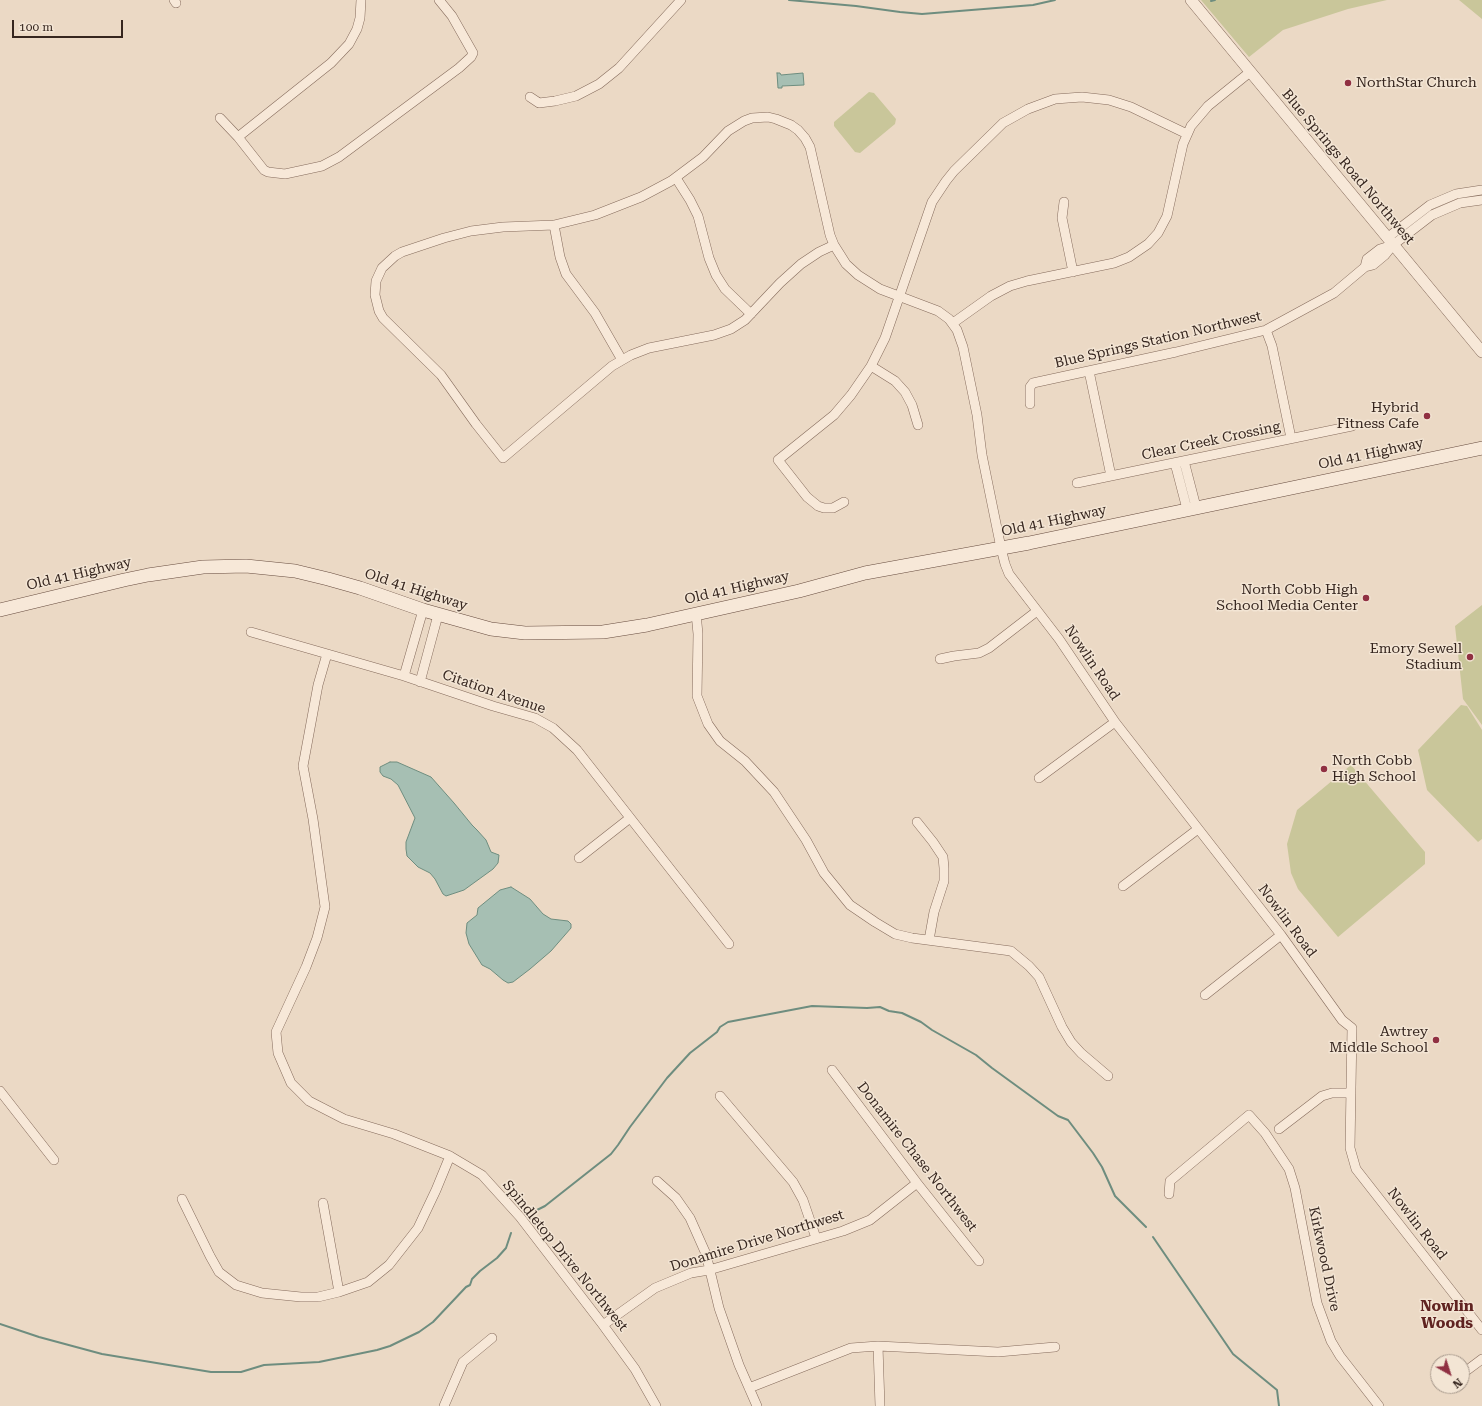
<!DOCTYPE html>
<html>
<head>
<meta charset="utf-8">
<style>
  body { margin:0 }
  #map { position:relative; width:1482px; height:1406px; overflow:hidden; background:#ebd9c5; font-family:"Roboto Serif",serif }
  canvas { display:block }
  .north { position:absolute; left:1430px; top:1354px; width:40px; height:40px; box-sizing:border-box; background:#f3e5d4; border:1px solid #a7998c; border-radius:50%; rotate:141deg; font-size:11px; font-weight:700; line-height:16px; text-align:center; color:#36261f }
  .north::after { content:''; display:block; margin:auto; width:14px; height:18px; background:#903042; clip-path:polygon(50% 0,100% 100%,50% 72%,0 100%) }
  .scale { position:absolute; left:12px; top:20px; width:111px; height:18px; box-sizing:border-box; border:2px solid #36261f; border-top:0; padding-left:5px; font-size:12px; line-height:14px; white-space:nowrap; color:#36261f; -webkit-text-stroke:3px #f3e5d4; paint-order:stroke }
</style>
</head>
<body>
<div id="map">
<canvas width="1482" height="1406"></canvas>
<div class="north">N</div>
<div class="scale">100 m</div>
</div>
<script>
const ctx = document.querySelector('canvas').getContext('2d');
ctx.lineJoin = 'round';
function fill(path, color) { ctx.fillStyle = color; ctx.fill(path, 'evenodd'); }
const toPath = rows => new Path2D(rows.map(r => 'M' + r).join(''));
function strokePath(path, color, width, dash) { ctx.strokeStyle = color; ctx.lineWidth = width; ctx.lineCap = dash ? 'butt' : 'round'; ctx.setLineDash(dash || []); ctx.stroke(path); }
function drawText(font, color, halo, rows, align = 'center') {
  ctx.font = font + ' "Roboto Serif",serif'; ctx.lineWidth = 3; ctx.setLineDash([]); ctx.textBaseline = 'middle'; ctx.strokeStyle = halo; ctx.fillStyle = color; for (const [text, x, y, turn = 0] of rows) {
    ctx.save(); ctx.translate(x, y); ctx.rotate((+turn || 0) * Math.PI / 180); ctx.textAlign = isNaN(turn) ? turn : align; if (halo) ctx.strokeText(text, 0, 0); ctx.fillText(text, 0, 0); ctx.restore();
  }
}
fill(toPath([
  [1201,0,1387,0,1348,9,1283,30,1249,57],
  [1459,0,1482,0,1482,19],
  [869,92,874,93,896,119,895,124,860,153,855,152,834,126,834,122],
  [1482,605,1482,725,1463,699,1455,626],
  [1461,705,1467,706,1482,730,1482,839,1478,842,1427,790,1418,750],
  [1351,765,1425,852,1425,864,1338,937,1298,889,1291,873,1287,844,1297,810]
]), '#c9c69a');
const water = toPath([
  [777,73,780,73,781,75,803,73,804,85,782,86,782,88,778,88,777,73],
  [390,762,397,762,431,777,454,803,472,825,477,830,486,840,491,852,499,855,498,863,493,869,464,890,446,896,443,894,435,879,430,873,418,867,407,856,406,849,406,842,415,818,398,785,391,779,383,776,380,772,380,767,390,762],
  [511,887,530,899,543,914,551,919,568,921,571,924,571,928,551,951,530,969,513,982,508,983,503,980,490,969,482,965,469,944,466,933,467,923,477,915,478,908,500,890,511,887]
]);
fill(water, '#a6bfb3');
strokePath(water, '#6e8d7f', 1);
strokePath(toPath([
  [789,0,856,6,900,12,922,14,1033,5,1055,0],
  [1211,1,1215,0],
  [537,1210,545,1206,611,1154,618,1145,630,1127,667,1078,690,1053,717,1032,720,1027,728,1022,812,1006,867,1008,880,1007,889,1011,902,1013,921,1022,932,1030,976,1055,992,1068,1058,1116,1068,1120,1093,1153,1102,1167,1115,1196,1146,1227],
  [1153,1237,1233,1354,1277,1390,1279,1406],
  [0,1324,39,1337,102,1354,211,1372,241,1372,264,1365,319,1362,377,1350,390,1346,419,1332,433,1322,466,1287,470,1285,472,1279,480,1271,497,1258,506,1248,511,1233]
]), '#6e8d7f', 2);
const minor = toPath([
  [174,0,176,3],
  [530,97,539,103,555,101,576,96,599,84,619,68,681,0],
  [220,118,238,137,264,170,268,172,285,174,322,166,339,157,459,68,471,57,473,53,452,16,439,0],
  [238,137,331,63,349,44,357,29,360,18,361,0],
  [676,178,690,200,698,216,709,258,716,275,725,289,751,314],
  [1064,202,1062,218,1073,272],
  [554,225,560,257,566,274,595,313,622,360],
  [1387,238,1430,205,1456,194,1482,190],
  [834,245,819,252,801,264,780,283,745,320,731,329,714,335,649,348,631,355,612,366,503,458,476,424,441,375,383,318,379,311,375,295,376,281,382,268,395,256,402,252,444,238,471,231,503,227,554,225,595,215,641,197,671,181,703,157,728,131,744,121,752,118,768,117,776,119,791,125,798,130,805,138,810,147,830,235,834,245,846,264,858,275,880,289,938,311,949,319,957,330,963,347,977,415,982,455,1001,548,1005,564,1009,574,1059,639,1115,722,1281,935,1342,1020,1352,1028,1350,1148,1356,1169,1482,1330],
  [1365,267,1367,259,1380,249,1393,245],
  [953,323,991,296,1010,286,1027,281,1114,263,1129,257,1148,244,1158,233,1167,216,1183,144,1191,126,1208,106,1250,72],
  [1266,330,1272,346,1291,438],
  [871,366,895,381,905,392,912,405,918,425],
  [1089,371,1111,476],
  [1030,404,1030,387,1033,383,1176,352,1266,330,1334,293,1365,267,1373,265,1385,255,1393,245,1432,215,1460,203,1482,200],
  [1184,461,1196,507],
  [1175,463,1187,509],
  [1077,483,1352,426],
  [844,502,833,508,824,508,818,506,807,497,778,460,834,415,851,395,871,366,885,338,932,202,946,181,954,171,1003,123,1028,109,1055,99,1082,97,1109,100,1131,107,1187,134],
  [696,613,698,634,697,696,708,724,720,741,745,761,774,792,806,840,824,873,850,905,875,922,895,934,912,938,1011,951,1029,966,1039,977,1062,1027,1071,1042,1081,1053,1108,1076],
  [251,632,404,676,493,706,535,718,553,728,577,750,729,944],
  [327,654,318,685,303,766,313,819,325,907,317,938,306,967,276,1032,278,1053,291,1083,309,1101,344,1119,394,1134,450,1156,482,1175,520,1217,603,1325,635,1369,656,1406],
  [940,659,954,656,979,653,989,648,1037,611],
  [404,676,423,610],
  [420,682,438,615],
  [1039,778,1115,722],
  [917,822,933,842,943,857,944,868,944,881,934,912,929,940],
  [579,858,630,818],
  [1123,886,1198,829],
  [1205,995,1281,935],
  [832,1070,917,1183,979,1261],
  [0,1091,54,1160],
  [720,1096,793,1182,803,1200,816,1238],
  [1279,1129,1322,1096,1332,1093,1351,1093],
  [657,1181,676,1198,690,1218,706,1254,719,1308,739,1365,757,1406],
  [1169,1194,1170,1181,1249,1115,1265,1133,1289,1169,1295,1188,1317,1303,1331,1341,1340,1356,1379,1406],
  [182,1199,210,1256,219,1272,236,1285,262,1293,301,1297,318,1297,339,1292,368,1282,389,1265,418,1228,436,1190,450,1156],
  [323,1203,339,1292],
  [603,1325,655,1288,691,1273,709,1270,843,1231,870,1220,917,1183],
  [878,1346,880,1406],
  [1462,1374,1482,1359],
  [749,1388,851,1348,878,1346,998,1352,1055,1347],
  [444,1406,463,1362,492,1338]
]);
const tertiary = toPath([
  [1191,0,1482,352]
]);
const secondary = toPath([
  [0,610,124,580,148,575,203,567,246,566,295,571,328,579,360,588,423,610,491,629,525,633,603,632,647,625,799,591,865,573,1029,543,1482,448]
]);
strokePath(minor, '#856b5c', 10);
strokePath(tertiary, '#856b5c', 12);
strokePath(secondary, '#674c3f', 14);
strokePath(minor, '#f7e8d8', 9);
strokePath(tertiary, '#f7e8d8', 11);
strokePath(secondary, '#f7e8d8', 13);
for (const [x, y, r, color] of [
  [1348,83,4,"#903042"],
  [1427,416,4,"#903042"],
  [1366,598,4,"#903042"],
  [1470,657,4,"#903042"],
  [1324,769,4,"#903042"],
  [1436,1040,4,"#903042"]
]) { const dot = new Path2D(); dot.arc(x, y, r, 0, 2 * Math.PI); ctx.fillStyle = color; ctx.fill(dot); strokePath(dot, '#f3e5d4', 1.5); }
drawText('14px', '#36261f', '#f3e5d4', [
  ["NorthStar Church",1356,83,"left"],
  ["Hybrid",1419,408],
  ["Fitness Cafe",1419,424],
  ["North Cobb High",1358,590],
  ["School Media Center",1358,606],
  ["Emory Sewell",1462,649],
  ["Stadium",1462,665],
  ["North Cobb",1332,761,"left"],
  ["High School",1332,777,"left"],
  ["Awtrey",1428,1032],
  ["Middle School",1428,1048]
], 'right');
drawText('14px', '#36261f', '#f3e5d4', [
  ["Blue Springs Road Northwest",1348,167,50],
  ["Blue Springs Station Northwest",1158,340,-13],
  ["Clear Creek Crossing",1211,441,-12],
  ["Old 41 Highway",1371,454,-12],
  ["Old 41 Highway",1054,521,-12],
  ["Old 41 Highway",79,574,-13],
  ["Old 41 Highway",737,588,-13],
  ["Old 41 Highway",416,590,18],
  ["Nowlin Road",1092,663,56],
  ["Citation Avenue",494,692,19],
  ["Nowlin Road",1287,921,53],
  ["Donamire Chase Northwest",917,1157,52],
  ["Nowlin Road",1417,1224,52],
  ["Donamire Drive Northwest",757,1241,-17],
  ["Spindletop Drive Northwest",565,1256,51],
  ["Kirkwood Drive",1324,1259,78]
]);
drawText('bold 15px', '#602321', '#f3e5d4', [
  ["Nowlin",1447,1307],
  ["Woods",1447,1324]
]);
</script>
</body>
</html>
